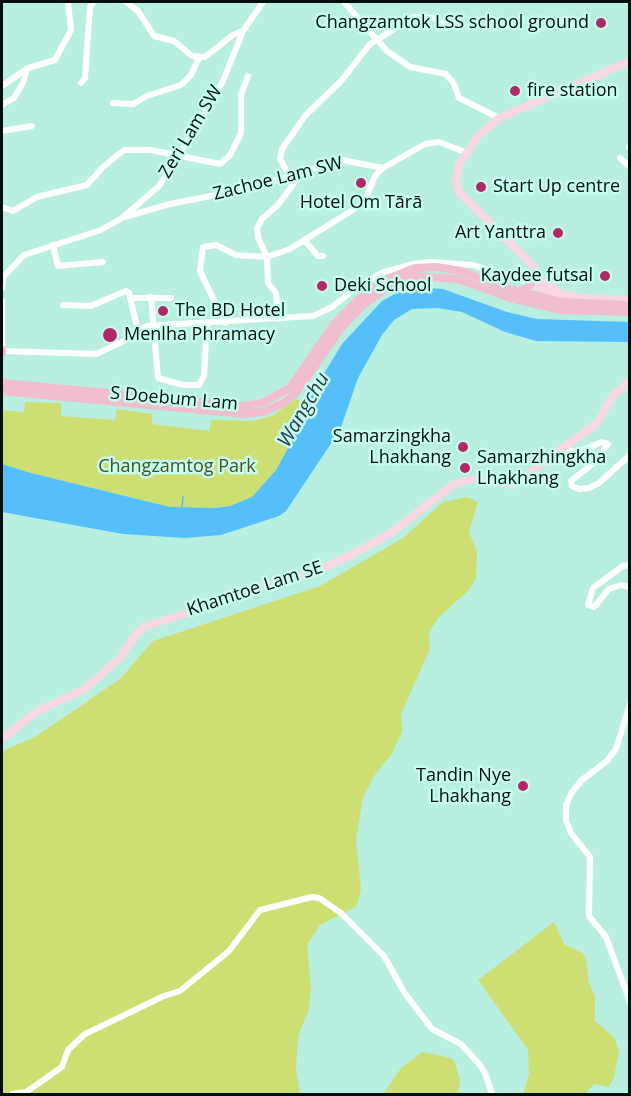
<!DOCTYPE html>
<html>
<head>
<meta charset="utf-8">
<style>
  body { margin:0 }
  #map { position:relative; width:631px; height:1096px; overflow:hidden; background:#b9efe1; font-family:"Open Sans",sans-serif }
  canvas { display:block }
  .frame { position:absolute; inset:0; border:3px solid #000f0b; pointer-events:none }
</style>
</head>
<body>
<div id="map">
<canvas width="631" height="1096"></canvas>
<div class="frame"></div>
</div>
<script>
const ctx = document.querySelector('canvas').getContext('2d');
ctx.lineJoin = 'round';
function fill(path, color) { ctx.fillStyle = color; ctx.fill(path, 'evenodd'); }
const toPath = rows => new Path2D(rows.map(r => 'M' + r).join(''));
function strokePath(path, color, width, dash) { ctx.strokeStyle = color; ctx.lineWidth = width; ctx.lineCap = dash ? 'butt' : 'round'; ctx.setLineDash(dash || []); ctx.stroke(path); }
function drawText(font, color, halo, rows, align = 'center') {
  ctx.font = font + ' "Open Sans",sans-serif'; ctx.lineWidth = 5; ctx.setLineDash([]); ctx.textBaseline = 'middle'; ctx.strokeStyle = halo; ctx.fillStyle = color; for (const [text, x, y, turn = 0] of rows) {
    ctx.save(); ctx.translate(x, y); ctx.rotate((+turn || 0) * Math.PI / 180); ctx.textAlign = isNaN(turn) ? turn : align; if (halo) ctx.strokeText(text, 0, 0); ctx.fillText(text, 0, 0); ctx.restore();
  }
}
fill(toPath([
  [296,399,307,405,294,437,276,470,252,497,230,506,201,509,170,507,31,473,2,464,2,410,24,412,25,402,61,403,61,416,115,420,117,409,152,414,152,424,209,431,212,420,253,421,272,416],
  [467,497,478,502,469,532,477,552,476,578,468,591,439,617,429,632,430,649,401,714,402,732,391,755,374,776,363,797,356,840,361,889,358,902,355,907,320,925,307,945,311,987,309,1009,298,1036,296,1070,300,1094,2,1094,2,751,35,737,120,679,153,641,320,586,403,538,443,502],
  [554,922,564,944,583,953,586,959,589,982,595,997,595,1021,614,1037,619,1050,614,1077,609,1087,594,1084,585,1094,523,1094,529,1074,528,1050,478,980],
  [422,1052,451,1058,455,1062,460,1080,458,1094,383,1094,401,1068]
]), '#cddf72');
fill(toPath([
  [408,287,443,289,507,312,537,319,629,322,629,342,536,341,505,332,462,312,438,308,412,309,394,320,382,335,358,378,340,430,286,511,279,516,221,535,185,538,123,534,2,512,2,464,31,473,170,507,215,508,230,506,252,497,276,470,294,437,314,390,342,344,382,301]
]), '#55bffc');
strokePath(toPath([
  [182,509,183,497]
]), '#55bffc', 1.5);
strokePath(toPath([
  [126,2,138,11,154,36,174,41,192,56,205,57,233,35,242,31],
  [344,2,387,51,410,67,446,74,454,84,459,98,499,118],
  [81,83,85,78,90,7,93,2],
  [2,86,28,68,55,60,71,30,68,2],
  [113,103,133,104,147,96,181,85,191,75,199,58],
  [2,105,14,98,23,83,27,69],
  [2,131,32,126],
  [629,147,630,147],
  [620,158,630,167],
  [290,177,280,159,282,149,305,116,342,80,370,44,414,17,436,18,443,25],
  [2,207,13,211,37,197,87,185,103,167,124,150,151,150,220,164,230,155,241,133,241,95,248,76],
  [125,217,170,204,251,188,342,160,383,168,425,144,439,142,465,152],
  [304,240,318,256,323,256],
  [53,245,58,266,103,262],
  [516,279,530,279],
  [2,288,4,276,24,255,101,230,122,218,159,186,205,113,223,81,243,31,263,2],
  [151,297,158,378,183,385,199,385,204,376,207,323],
  [130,298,171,298],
  [2,301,2,351,96,354,124,341,146,326,313,316,332,307,360,285,384,272,413,264,430,262,473,265,530,283],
  [63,305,91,306,126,291,129,293,138,331],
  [278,319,276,293,268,283,267,257,258,237,257,228,262,219,278,205,302,172],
  [225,323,200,271,203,247,216,245,236,255,267,257,290,249,364,203,375,176,383,168],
  [563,447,576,453,602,442,608,444,595,462,571,481,572,486,579,489,589,488,599,483,630,455],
  [630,565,623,566,593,588,588,605,594,607,609,589,621,585,630,587],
  [630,704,616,749,607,761,582,780,572,792,566,805,566,820,571,833,590,857,589,916,606,937,630,1002],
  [12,1094,26,1092,62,1067,68,1050,85,1034,164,996,180,991,229,951,260,910,312,897,319,898,341,913,384,956,404,992,432,1029,461,1044,480,1065,485,1073,492,1094]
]), '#fff', 6);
strokePath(toPath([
  '529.5 281a5.5 5.5 0 1 1 11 0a5.5 5.5 0 1 1-11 0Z',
  [539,277,535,268,460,193,456,182,458,166,478,136,499,118,630,61],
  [540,279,561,293],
  [537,286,552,292,583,298,630,300],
  [2,739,36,712,86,688,121,657,136,634,145,626,222,603,244,592,308,575,349,556,391,533,454,484,473,479,513,485,597,423,613,396,630,381]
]), '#f7d8e2', 8);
strokePath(toPath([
  [519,292,531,284],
  [2,350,2,353],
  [2,383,244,406,262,403,290,388,334,324,359,299,385,280,415,268,437,267,461,271,512,290,562,302,630,305],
  [2,391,244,414,263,412,284,403,296,393,341,328,363,305,388,287,413,276,458,279,510,298,561,310,630,312]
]), '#f1becf', 8);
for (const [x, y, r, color] of [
  [601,23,6,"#b12868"],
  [515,91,6,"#b12868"],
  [361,183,6,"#b12868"],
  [481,187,6,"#b12868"],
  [558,233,6,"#b12868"],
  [605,276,6,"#b12868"],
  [322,286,6,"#b12868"],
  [163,311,6,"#b12868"],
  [110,335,8,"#b12868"],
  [463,447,6,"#b12868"],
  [465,468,6,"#b12868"],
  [523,786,6,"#b12868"]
]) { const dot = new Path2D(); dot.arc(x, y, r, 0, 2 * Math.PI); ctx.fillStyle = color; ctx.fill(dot); strokePath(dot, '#c6fdef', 2); }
drawText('18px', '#000f0b', '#c6fdef', [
  ["Changzamtok LSS school ground",589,23,"right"],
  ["fire station",527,91],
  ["Start Up centre",493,187],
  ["Hotel Om Tārā",361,203,"center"],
  ["Art Yanttra",546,233,"right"],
  ["Kaydee futsal",593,276,"right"],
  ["Deki School",334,286],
  ["The BD Hotel",175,311],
  ["Menlha Phramacy",124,335],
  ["Samarzingkha",451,437,"right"],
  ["Lhakhang",451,458,"right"],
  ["Samarzhingkha",477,458],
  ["Lhakhang",477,479],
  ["Tandin Nye",511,776,"right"],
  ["Lhakhang",511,797,"right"]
], 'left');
drawText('18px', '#000f0b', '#c6fdef', [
  ["Zeri Lam SW",191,132,-59],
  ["Zachoe Lam SW",278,179,-14],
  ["S Doebum Lam",174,399,5],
  ["Khamtoe Lam SE",255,589,-18]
]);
drawText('18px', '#49511b', '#c6fdef', [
  ["Changzamtog Park",177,467]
]);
drawText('italic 20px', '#233b49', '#c6fdef', [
  ["Wangchu",304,410,-60]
]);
</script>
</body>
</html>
